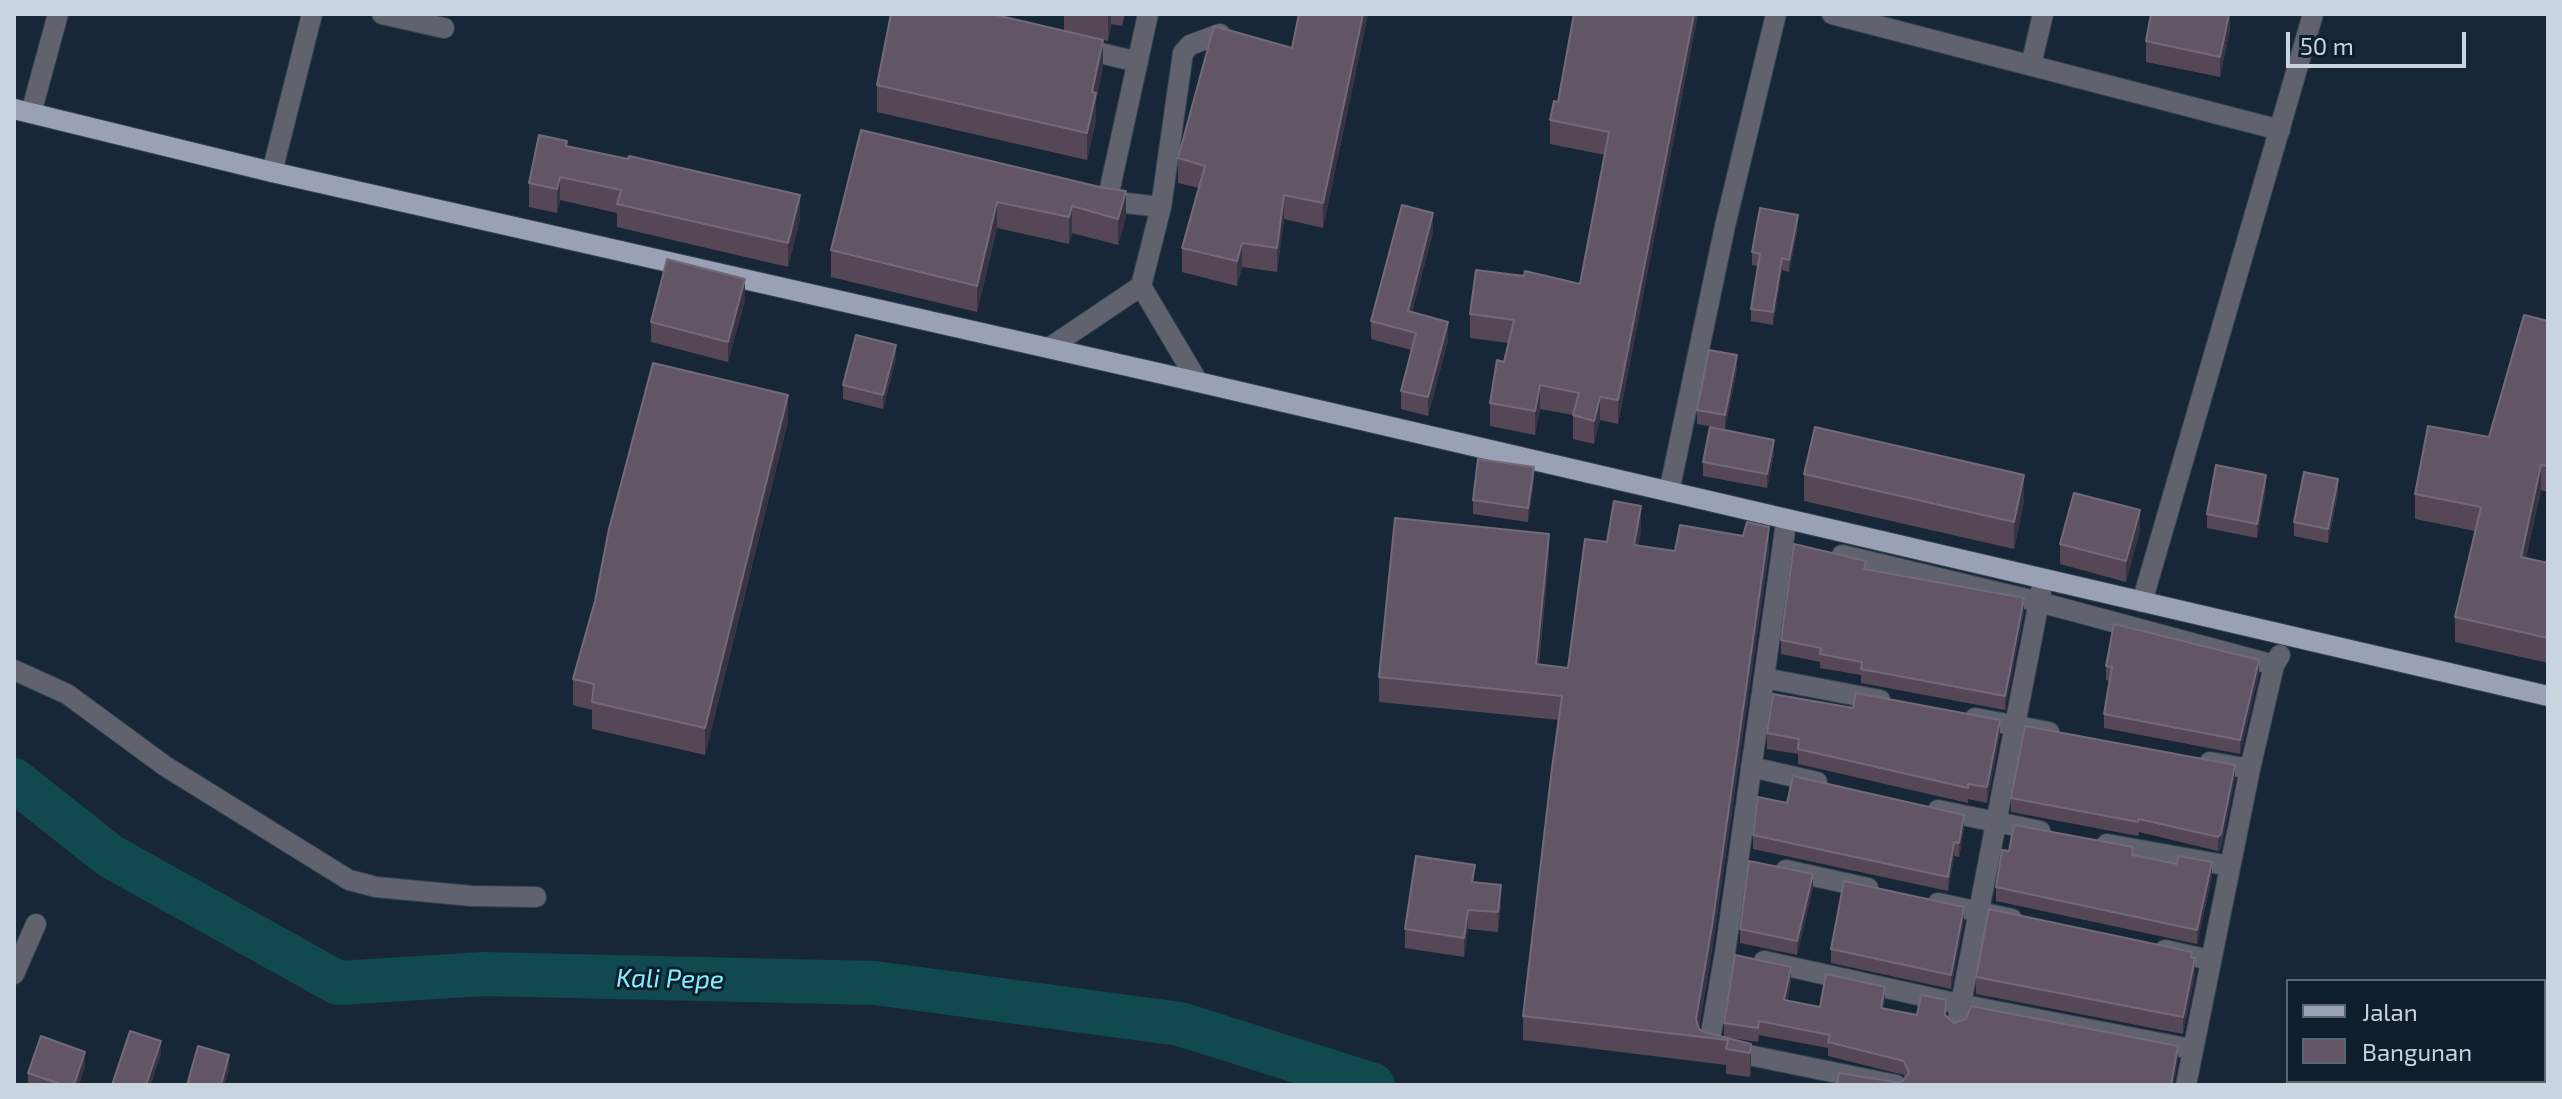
<!DOCTYPE html>
<html>
<head>
<meta charset="utf-8">
<style>
  body { margin:0 }
  #map { position:relative; width:2562px; height:1099px; overflow:hidden; background:#182737; font-family:"Exo 2",sans-serif }
  canvas { display:block }
  .frame { position:absolute; inset:0; border:16px solid #cad4df; pointer-events:none }
  .legend { position:absolute; left:2286px; top:979px; width:260px; height:104px; box-sizing:border-box; background:#0e1e2d; border:2px solid #596774; margin:0; padding:10px 14px; list-style:none; font-size:24px; color:#cad4df }
  .legend li { display:flex; align-items:center; gap:16px; height:40px }
  .legend b { width:40px; border:2px solid #596774 }
  .scale { position:absolute; left:2286px; top:32px; width:180px; height:36px; box-sizing:border-box; border:4px solid #cad4df; border-top:0; padding-left:10px; font-size:24px; line-height:28px; white-space:nowrap; color:#cad4df; -webkit-text-stroke:6px #0e1e2d; paint-order:stroke }
</style>
</head>
<body>
<div id="map">
<canvas width="2562" height="1099"></canvas>
<div class="frame"></div>
<ul class="legend">
<li><b style="height:10px;background:#9aa0b5"></b>Jalan</li>
<li><b style="height:22px;background:#625666"></b>Bangunan</li>
</ul>
<div class="scale">50 m</div>
</div>
<script>
const ctx = document.querySelector('canvas').getContext('2d');
ctx.lineJoin = 'round';
const toPath = rows => new Path2D(rows.map(r => 'M' + r).join(''));
function strokePath(path, color, width, dash) { ctx.strokeStyle = color; ctx.lineWidth = width; ctx.lineCap = dash ? 'butt' : 'round'; ctx.setLineDash(dash || []); ctx.stroke(path); }
function fill(path, color) { ctx.fillStyle = color; ctx.fill(path, 'evenodd'); }
function drawText(font, color, halo, rows, align = 'center') {
  ctx.font = font + ' "Exo 2",sans-serif'; ctx.lineWidth = 6; ctx.setLineDash([]); ctx.textBaseline = 'middle'; ctx.strokeStyle = halo; ctx.fillStyle = color; for (const [text, x, y, turn = 0] of rows) {
    ctx.save(); ctx.translate(x, y); ctx.rotate((+turn || 0) * Math.PI / 180); ctx.textAlign = isNaN(turn) ? turn : align; if (halo) ctx.strokeText(text, 0, 0); ctx.fillText(text, 0, 0); ctx.restore();
  }
}
strokePath(toPath([
  [14,780,110,856,338,983,484,974,875,983,1180,1024,1373,1085]
]), '#104a50', 44);
const minor = toPath([
  [382,14,444,28],
  [1832,14,2280,130],
  [1075,47,1138,62],
  [2031,65,2043,14],
  [31,113,58,14],
  [272,172,312,14],
  [1099,200,1161,207],
  [1107,202,1148,14],
  [1049,348,1141,286],
  [1198,382,1141,286,1161,207,1183,53,1190,45,1220,34],
  [1669,492,1725,226,1776,14],
  [1785,530,1725,953,1709,1045,1719,1049,1896,1085],
  [1842,555,2039,602,2274,665],
  [2142,602,2313,14],
  [14,670,67,694,165,766,349,880,376,887,472,896,536,897],
  [1764,678,1880,700],
  [1975,718,2049,732],
  [2210,762,2250,769],
  [1751,767,1817,782],
  [1938,810,2040,831],
  [2107,844,2230,866],
  [1786,870,1868,888],
  [1938,903,2012,919],
  [2165,950,2210,960],
  [1764,961,1959,1004,2191,1049],
  [14,974,36,924],
  [1957,1024,2041,591],
  [2186,1085,2250,769,2274,665,2280,655]
]);
const major = toPath([
  [14,109,272,172,1198,382,2548,696]
]);
strokePath(minor, '#344352', 22);
strokePath(major, '#344352', 22);
strokePath(minor, '#60636d', 20);
strokePath(major, '#9aa0b5', 20);
fill(toPath([
  [1064,14,1125,14,1122,26,1111,24,1108,41,1103,40,1103,67,1096,101,1096,120,1087,160,877,112,877,85,1064,31],
  [1299,14,1368,14,1323,228,1284,219,1277,272,1242,267,1237,286,1182,272,1182,248,1199,188,1178,183,1178,158,1292,48],
  [1574,14,1698,14,1618,424,1600,420,1594,444,1573,439,1573,415,1540,409,1535,435,1490,426,1490,403,1504,362,1508,343,1470,338,1470,314,1580,284,1605,155,1550,144,1550,120,1558,102],
  [2230,14,2230,29,2220,77,2146,62,2146,41],
  [861,130,1126,217,1118,245,1072,233,1069,244,997,228,977,312,831,277,831,250],
  [567,146,800,219,788,267,617,227,617,213,560,200,557,213,529,207,529,183],
  [1798,227,1789,272,1782,270,1773,325,1751,321,1751,309,1758,266,1752,265,1752,252],
  [1433,232,1412,312,1448,340,1428,416,1401,409,1401,391,1411,350,1371,339,1371,321],
  [745,300,728,362,651,342,651,322],
  [2548,321,2548,492,2541,490,2526,558,2548,563,2548,663,2455,642,2455,617,2475,531,2415,519,2415,494,2489,437],
  [896,359,883,409,843,399,843,385],
  [1737,369,1725,429,1697,424,1697,410],
  [788,421,705,755,592,729,592,710,573,705,573,679],
  [1774,454,1767,488,1703,476,1703,462],
  [1804,474,2024,502,2014,549,1804,501],
  [1534,480,1528,522,1473,514,1473,500],
  [2266,489,2257,538,2207,528,2207,514],
  [2338,493,2328,543,2294,536,2294,522],
  [2140,530,2126,582,2060,564,2060,544],
  [1641,531,1638,546,1675,551,1769,552,1712,951,1699,1028,1704,1032,1751,1044,1751,1069,1750,1077,1726,1074,1726,1065,1523,1040,1523,1016,1559,720,1379,702,1379,677,1549,558,1539,664,1568,668,1607,542],
  [1866,569,2024,612,2005,710,1861,683,1861,675,1820,668,1820,662,1781,654,1781,640],
  [2106,666,2259,674,2240,754,2104,728,2104,714,2110,681,2106,680],
  [1767,733,2000,735,1987,803,1968,799,1968,803,1798,764,1798,754,1767,749],
  [2235,779,2221,848,2218,851,2139,832,2138,836,2011,812,2011,798],
  [1787,803,1964,829,1959,857,1954,856,1948,891,1753,849,1753,835],
  [2009,851,2133,855,2212,876,2197,944,1996,901,1996,887],
  [1475,882,1501,904,1498,932,1468,929,1464,957,1405,948,1405,929],
  [1813,888,1797,955,1740,943,1740,929],
  [1964,920,1951,989,1831,963,1831,949],
  [2192,958,2195,976,2183,1034,1976,994,1976,977],
  [1791,981,1787,1001,1820,1007,1885,1001,1883,1008,1917,1015,1946,1015,1954,1023,2178,1060,1901,1083,1905,1078,1904,1075,1828,1056,1828,1048,1759,1035,1758,1042,1724,1037,1724,1023],
  [85,1066,79,1085,28,1085,28,1073]
]), '#564757');
fill(toPath([
  [1108,14,1111,14,1111,24,1108,41],
  [1363,14,1368,14,1323,228,1323,203],
  [1694,14,1698,14,1618,424,1618,400],
  [2229,14,2230,14,2230,29,2220,77,2220,57],
  [1103,40,1103,67,1096,101,1096,120,1087,160,1087,133,1092,92],
  [560,177,560,200,557,213,557,189],
  [1126,191,1126,217,1118,245,1118,219],
  [800,195,800,219,788,267,788,243],
  [1284,195,1284,219,1277,272,1277,248],
  [997,202,997,228,977,312,977,286],
  [1072,206,1072,233,1069,244,1069,217],
  [1433,213,1433,232,1408,329,1408,311],
  [1798,215,1798,227,1789,272,1789,260],
  [1242,243,1242,267,1237,286,1237,261],
  [1782,258,1782,270,1773,325,1773,312],
  [745,279,745,300,728,362,728,342],
  [1448,322,1448,340,1428,416,1428,397],
  [896,345,896,359,883,409,883,395],
  [1737,355,1737,369,1725,429,1725,415],
  [1540,385,1540,409,1535,435,1535,411],
  [788,395,788,421,705,755,705,728],
  [1600,397,1600,420,1594,444,1594,421],
  [1774,440,1774,454,1767,488,1767,474],
  [2541,465,2541,490,2521,582,2521,557],
  [1534,467,1534,480,1528,522,1528,508],
  [2024,475,2024,502,2014,549,2014,522],
  [2266,475,2266,489,2257,538,2257,524],
  [2338,479,2338,493,2328,543,2328,529],
  [1641,506,1641,531,1634,570,1634,545],
  [2140,510,2140,530,2126,582,2126,561],
  [1769,527,1769,552,1712,951,1697,1037,1696,1019],
  [1549,534,1549,558,1536,689,1536,664],
  [2024,598,2024,612,2005,710,2005,696],
  [2259,660,2259,674,2240,754,2240,740],
  [2000,720,2000,735,1987,803,1987,787],
  [2235,765,2235,779,2221,848,2218,851,2218,837],
  [1964,815,1964,829,1959,857,1959,843],
  [1954,842,1954,856,1948,891,1948,877],
  [2212,862,2212,876,2197,944,2197,930],
  [1813,874,1813,888,1797,955,1797,941],
  [1501,885,1501,904,1498,932,1498,912],
  [1964,907,1964,920,1951,989,1951,975],
  [1468,910,1468,929,1464,957,1464,938],
  [2195,958,2195,976,2183,1034,2183,1017],
  [1791,967,1791,981,1784,1014,1784,1000],
  [1885,987,1885,1001,1881,1022,1881,1008],
  [161,1041,161,1055,151,1085,146,1085],
  [1751,1044,1751,1069,1750,1077,1750,1053],
  [2178,1046,2178,1060,2174,1085,2171,1085],
  [85,1052,85,1066,79,1085,74,1085],
  [229,1055,229,1069,225,1085,221,1085]
]), '#383444');
const building = toPath([
  [891,14,992,14,1103,40,1092,92,1096,93,1087,133,877,85,891,14],
  [1299,14,1363,14,1323,203,1284,195,1277,248,1242,243,1237,261,1182,248,1205,166,1178,158,1214,26,1292,48,1299,14],
  [1574,14,1694,14,1618,400,1600,397,1594,421,1573,415,1579,393,1540,385,1535,411,1490,403,1497,360,1504,362,1514,320,1470,314,1476,270,1524,276,1525,271,1580,284,1609,132,1550,120,1554,101,1558,102,1574,14],
  [2151,14,2229,14,2220,57,2146,41,2151,14],
  [861,130,1104,188,1126,191,1118,219,1072,206,1069,217,997,202,977,286,831,250,861,130],
  [539,135,567,141,566,146,628,159,629,156,800,195,788,243,617,204,621,190,560,177,557,189,529,183,539,135],
  [1402,205,1433,213,1408,311,1448,322,1428,397,1401,391,1416,333,1371,321,1402,205],
  [1760,208,1798,215,1789,260,1782,258,1773,312,1751,309,1760,254,1752,252,1760,208],
  [667,259,745,279,728,342,651,322,667,259],
  [2524,315,2548,321,2548,466,2541,465,2521,557,2548,563,2548,638,2455,617,2481,507,2415,494,2428,426,2489,437,2524,315],
  [856,335,896,345,883,395,843,385,856,335],
  [1709,350,1737,355,1725,415,1697,410,1709,350],
  [653,363,788,395,705,728,592,702,594,684,573,679,595,601,609,529,653,363],
  [1710,427,1774,440,1767,474,1703,462,1710,427],
  [1815,427,2024,475,2014,522,1804,474,1815,427],
  [1478,459,1534,467,1528,508,1473,500,1478,459],
  [2216,465,2266,475,2257,524,2207,514,2216,465],
  [2304,472,2338,479,2328,529,2294,522,2304,472],
  [2074,493,2140,510,2126,561,2060,544,2074,493],
  [1614,501,1641,506,1634,545,1675,551,1680,525,1743,536,1747,522,1769,527,1712,926,1696,1019,1699,1029,1704,1032,1751,1044,1750,1053,1726,1049,1728,1040,1523,1016,1552,768,1562,696,1379,677,1395,518,1549,534,1536,664,1568,668,1585,539,1607,542,1614,501],
  [1794,544,1866,561,1864,569,2024,598,2005,696,1861,669,1862,662,1820,654,1821,648,1781,640,1794,544],
  [2114,624,2259,660,2240,740,2104,714,2112,667,2106,666,2114,624],
  [1856,693,2000,720,1987,787,1968,784,1968,788,1798,749,1799,739,1767,733,1773,694,1853,708,1856,693],
  [2025,726,2235,765,2221,834,2218,837,2139,819,2138,822,2011,798,2025,726],
  [1793,776,1964,815,1959,843,1954,842,1948,877,1753,835,1758,797,1787,803,1793,776],
  [2014,825,2133,847,2132,855,2177,864,2178,856,2212,862,2197,930,1996,887,2002,850,2009,851,2014,825],
  [1416,856,1475,865,1472,882,1501,885,1498,912,1468,910,1464,938,1405,929,1416,856],
  [1749,861,1813,874,1797,941,1740,929,1749,861],
  [1844,881,1964,907,1951,975,1831,949,1844,881],
  [1989,909,2192,952,2191,958,2195,958,2183,1017,1976,977,1989,909],
  [1735,955,1791,967,1784,1000,1820,1007,1826,974,1885,987,1881,1008,1917,1015,1921,995,1946,1000,1945,1015,1954,1023,1966,1019,1971,1006,2178,1046,2171,1085,2173,1085,1837,1085,1839,1073,1901,1083,1909,1073,1904,1061,1828,1042,1830,1035,1759,1021,1758,1028,1724,1023,1735,955],
  [130,1031,161,1041,146,1085,112,1085,130,1031],
  [41,1036,85,1052,74,1085,63,1085,28,1073,41,1036],
  [198,1046,229,1055,221,1085,187,1085,198,1046]
]);
fill(building, '#625666');
strokePath(building, '#726a79', 2);
drawText('italic 26px', '#85f0fe', '#0e1e2d', [
  ["Kali Pepe",670,979,1]
]);
</script>
</body>
</html>
